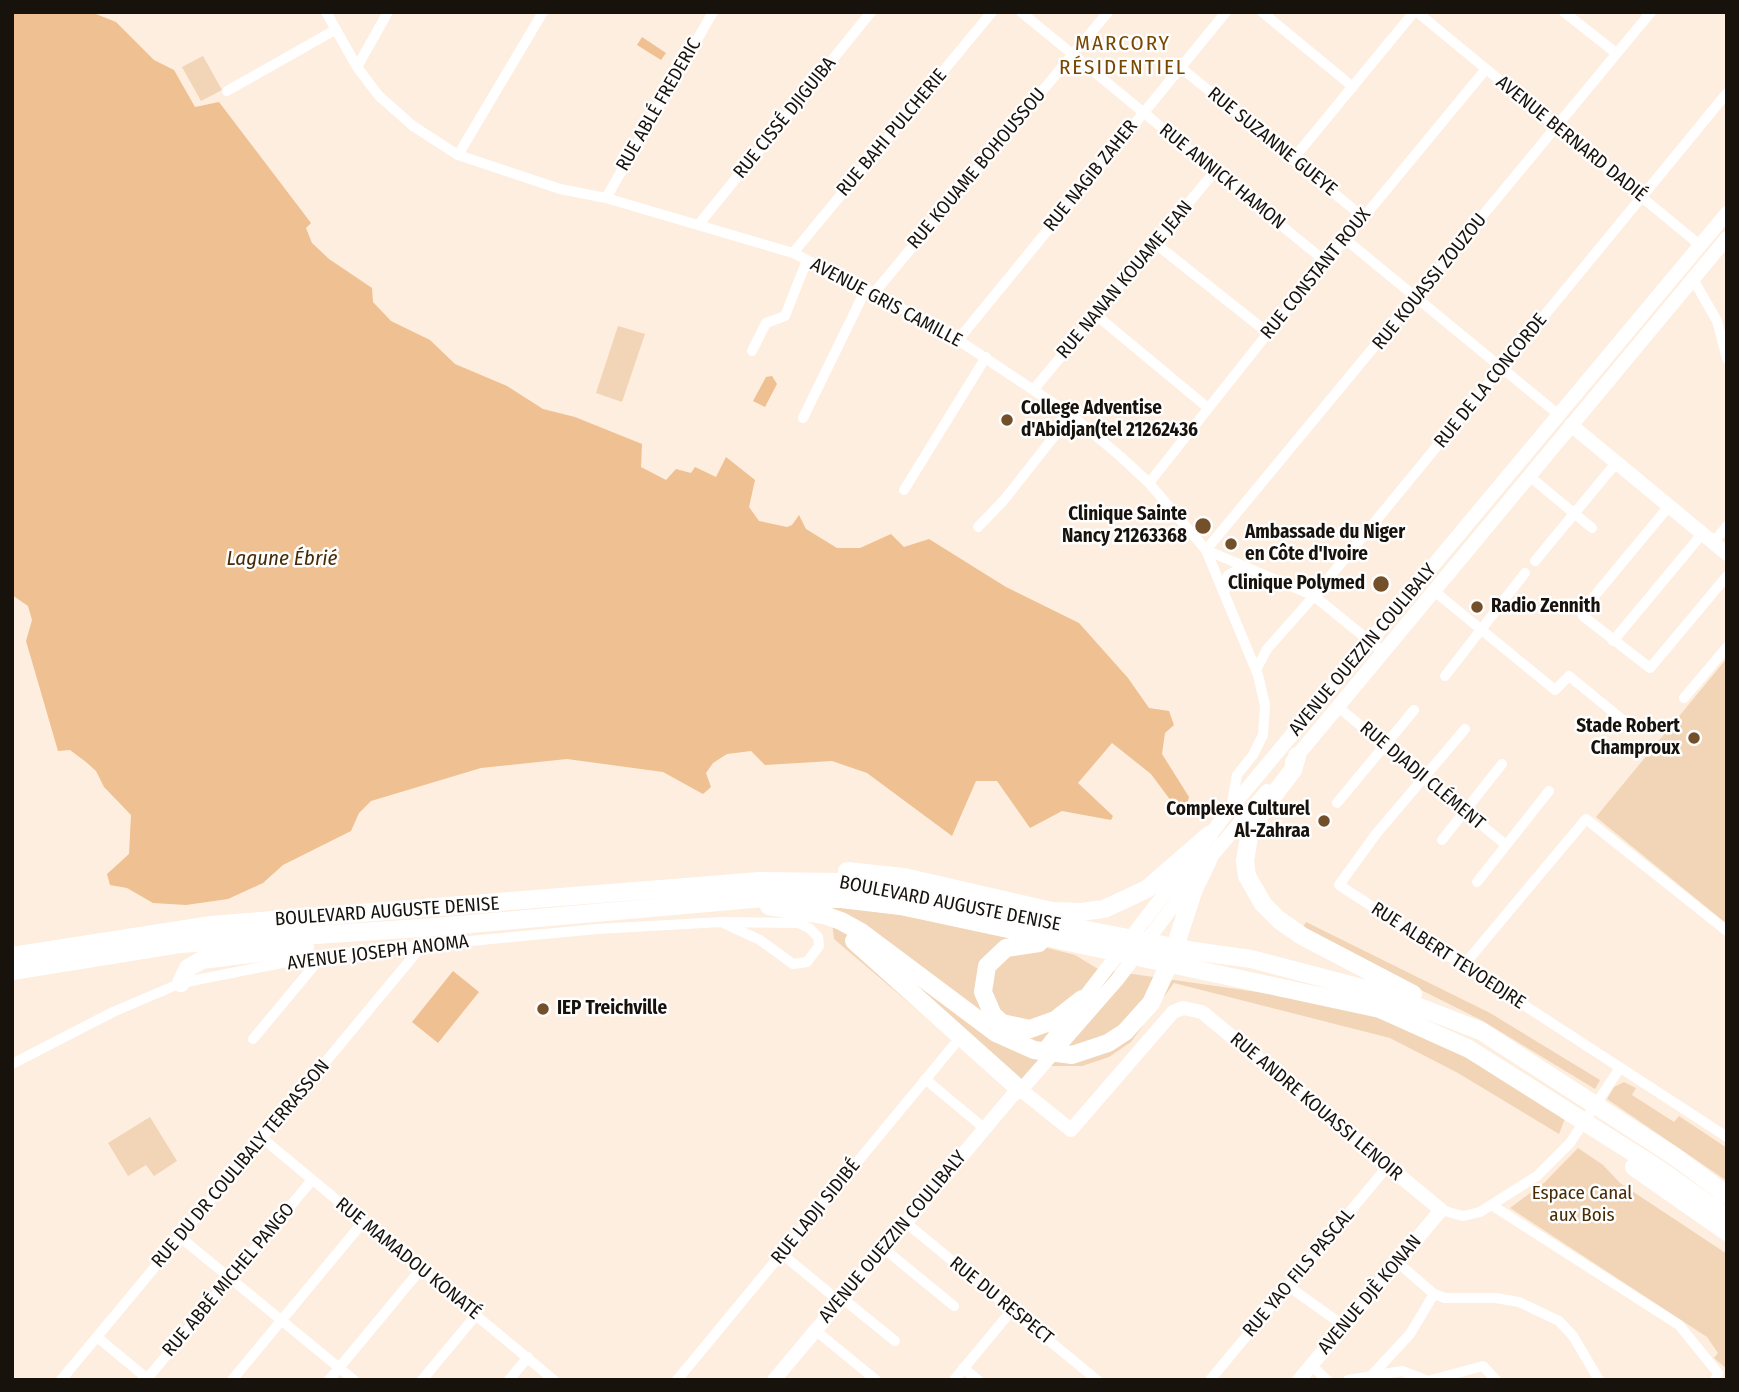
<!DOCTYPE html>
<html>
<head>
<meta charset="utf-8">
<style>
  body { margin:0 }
  #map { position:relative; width:1739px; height:1392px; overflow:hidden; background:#fdeedf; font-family:"Fira Sans Condensed",sans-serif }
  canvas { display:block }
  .frame { position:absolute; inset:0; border:14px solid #18120c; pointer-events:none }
</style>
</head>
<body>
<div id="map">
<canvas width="1739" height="1392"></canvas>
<div class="frame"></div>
</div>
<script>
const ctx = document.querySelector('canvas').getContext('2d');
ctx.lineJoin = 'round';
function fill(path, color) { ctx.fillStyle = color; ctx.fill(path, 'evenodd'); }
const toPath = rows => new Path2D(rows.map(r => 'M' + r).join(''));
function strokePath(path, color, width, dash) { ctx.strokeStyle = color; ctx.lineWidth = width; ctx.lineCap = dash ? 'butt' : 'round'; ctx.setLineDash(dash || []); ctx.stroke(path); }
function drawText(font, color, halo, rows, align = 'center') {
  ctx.font = font + ' "Fira Sans Condensed",sans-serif'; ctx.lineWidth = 5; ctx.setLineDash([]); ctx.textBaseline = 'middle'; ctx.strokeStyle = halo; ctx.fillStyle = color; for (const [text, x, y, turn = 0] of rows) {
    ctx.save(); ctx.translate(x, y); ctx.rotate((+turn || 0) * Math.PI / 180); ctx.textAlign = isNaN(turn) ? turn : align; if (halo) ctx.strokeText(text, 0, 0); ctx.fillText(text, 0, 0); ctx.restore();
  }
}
fill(toPath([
  [203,56,222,90,201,101,182,67],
  [618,326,645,334,622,402,596,393],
  [1727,658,1727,924,1596,817],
  [830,906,901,915,997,935,1075,955,1098,969,1333,1003,1378,1015,1466,1055,1566,1116,1559,1134,1458,1073,1390,1038,1174,983,1131,1042,1109,1057,1082,1066,1049,1066,1021,1098,834,939],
  [1306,922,1490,1013,1600,1080,1595,1089,1483,1021,1301,930],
  [1624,1082,1636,1088,1632,1095,1674,1122,1679,1116,1727,1148,1727,1181,1607,1099,1614,1087],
  [150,1117,177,1161,154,1176,146,1165,128,1176,108,1143],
  [1578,1148,1603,1165,1620,1183,1727,1254,1727,1369,1714,1358,1718,1353,1707,1337,1510,1208,1545,1182]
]), '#f2d4b6');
fill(toPath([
  [12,12,91,12,116,22,154,60,174,70,195,107,219,102,311,223,306,228,312,243,329,259,372,288,373,302,391,321,430,340,455,364,507,386,543,409,575,417,642,444,641,467,666,480,676,469,691,473,695,467,716,477,726,457,755,480,749,507,759,521,787,527,792,525,799,515,806,529,837,548,860,548,891,534,904,547,929,539,1006,587,1079,623,1128,678,1149,708,1169,711,1174,725,1165,733,1162,754,1189,797,1186,808,1174,805,1151,774,1112,743,1078,783,1113,816,1111,820,1062,811,1030,828,997,781,976,781,952,836,867,773,832,761,765,765,751,751,727,754,713,763,706,773,711,787,703,794,663,772,567,759,481,768,371,801,359,813,351,831,283,865,263,883,228,899,186,905,153,903,127,888,110,885,107,874,129,854,131,815,104,787,96,771,86,762,70,750,58,751,26,641,32,620,28,606,12,595],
  [642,37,666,53,661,60,637,45],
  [772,376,777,384,765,407,753,401,766,377],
  [453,971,479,992,438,1043,412,1022]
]), '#efc091');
strokePath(toPath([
  [326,12,357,67,379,96,413,126,458,155,560,189,606,198,793,253,874,293,958,340,1071,415,1120,456,1149,483,1206,550,1258,675,1265,705,1263,735,1253,755,1237,775,1231,808],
  [1021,12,1326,262],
  [1262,12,1353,87],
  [1417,12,1701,246],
  [1564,12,1616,53],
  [357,67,388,12],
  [1180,67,1363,217],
  [227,91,335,30],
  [458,155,543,12],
  [1293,159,1414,12],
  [606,198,713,12],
  [699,224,871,12],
  [1345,239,1559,415],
  [1156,244,1268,333],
  [793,253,992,12],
  [1693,279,1717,321,1727,359],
  [874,293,1108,12],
  [1096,315,1208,408],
  [958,340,1226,12],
  [752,351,766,323,785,316,807,260],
  [1034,389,1215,171],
  [803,418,866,289],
  [1529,476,1592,528],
  [1149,483,1268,333,1486,69],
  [904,490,986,357],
  [1669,506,1582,611,1583,616,1650,668,1727,576],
  [978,527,1004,500,1071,415],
  [1713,543,1727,526],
  [1206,550,1651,12],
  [1206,550,1314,596,1383,652],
  [1535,561,1616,463],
  [1434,591,1555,690,1569,676,1629,725],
  [1224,593,1228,575,1245,567],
  [1613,641,1702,534],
  [1256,670,1267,649,1314,596,1727,93],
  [1445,676,1525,573],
  [1684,698,1727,647],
  [1338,707,1506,845],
  [1465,729,1376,834,1339,885,1727,1137],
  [1337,803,1414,710],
  [1442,840,1502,764],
  [1477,882,1549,791],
  [1463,966,1586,819,1727,931],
  [253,1039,322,956],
  [12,1064,113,1012,181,983,322,955,597,929,721,922,798,923,809,928,818,937,819,946,807,962,793,964,760,940,721,922],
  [925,1079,984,1128],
  [262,1138,554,1380],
  [1493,1206,1679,1325,1718,1373,1715,1380],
  [1441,1210,1463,1216,1480,1212,1537,1176,1570,1143,1620,1068],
  [905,1222,1097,1380],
  [180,1237,354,1380],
  [883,1248,954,1306],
  [782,1254,839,1301],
  [1397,1262,1434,1294,1445,1298,1496,1298,1519,1302,1559,1321,1573,1336,1599,1380],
  [1288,1286,1344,1326],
  [842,1298,895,1341],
  [815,1330,876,1380],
  [97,1337,149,1380],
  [1311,1365,1327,1380],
  [963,1368,978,1380],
  [1372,1375,1410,1334,1434,1294],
  [61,1380,421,947],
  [146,1380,312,1180],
  [232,1380,363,1222],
  [329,1380,421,1269],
  [422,1380,477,1314],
  [509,1380,528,1357],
  [677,1380,954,1045],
  [954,1380,1012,1310],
  [1210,1380,1387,1167],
  [1348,1380,1402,1371,1426,1380],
  [1431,1380,1483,1366,1496,1380]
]), '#fff', 10);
strokePath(toPath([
  [1571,425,1727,554],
  [1292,762,1727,238],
  [1047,1046,1230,809,1727,213],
  [1016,1086,1071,1130,1173,1012,1183,1008,1202,1012,1441,1210,1299,1380],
  [774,1380,1012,1096,1021,1090,1117,980,1208,860,1267,791]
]), '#fff', 14);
strokePath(toPath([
  [1297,756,1293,770,1263,809,1249,837,1245,861,1247,876,1263,904,1279,920,1302,936,1413,994],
  [847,871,904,877,1052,911,1080,912,1104,909,1147,889,1209,835],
  [769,906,824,915,841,921,861,932,996,1033,1034,1050,1072,1055,1108,1043,1125,1032,1151,1003,1170,962,1194,889,1208,860],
  [854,941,1016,1086],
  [1039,943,1006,948,987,966,983,992,993,1015,1002,1023,1030,1029,1055,1020,1082,999],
  [12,956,211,925,760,881,843,882,1194,951,1251,959,1385,994,1481,1031,1674,1156,1727,1195],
  [12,971,180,944,436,927,764,898,841,899,901,906,1380,1009,1469,1049,1659,1169,1727,1217],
  [181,983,188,968,202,960,305,947],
  [1634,1167,1727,1232]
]), '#fff', 18);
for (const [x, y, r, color] of [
  [1007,420,7,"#74502a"],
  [1203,526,9,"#74502a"],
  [1231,544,7,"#74502a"],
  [1381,584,9,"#74502a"],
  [1477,607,7,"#74502a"],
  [1694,738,7,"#74502a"],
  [1324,821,7,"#74502a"],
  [543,1009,7,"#74502a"]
]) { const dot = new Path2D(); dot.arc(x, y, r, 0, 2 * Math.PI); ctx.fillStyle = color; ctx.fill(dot); strokePath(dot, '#fefefe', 2.5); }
drawText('19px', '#18120c', '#fefefe', [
  ["RUE ABLÉ FREDERIC",659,105,-60],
  ["RUE CISSÉ DJIGUIBA",785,118,-51],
  ["RUE BAHI PULCHERIE",892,133,-50],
  ["AVENUE BERNARD DADIÉ",1571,139,39],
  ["RUE SUZANNE GUEYE",1272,142,39],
  ["RUE KOUAME BOHOUSSOU",977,169,-50],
  ["RUE NAGIB ZAHER",1091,176,-51],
  ["RUE ANNICK HAMON",1222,177,39],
  ["RUE CONSTANT ROUX",1316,274,-51],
  ["RUE NANAN KOUAME JEAN",1125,280,-50],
  ["RUE KOUASSI ZOUZOU",1430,282,-51],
  ["AVENUE GRIS CAMILLE",886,303,28],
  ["RUE DE LA CONCORDE",1491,381,-51],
  ["AVENUE OUEZZIN COULIBALY",1363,650,-50],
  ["RUE DJADJI CLÉMENT",1422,776,40],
  ["BOULEVARD AUGUSTE DENISE",950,904,11],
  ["BOULEVARD AUGUSTE DENISE",387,912,-4],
  ["AVENUE JOSEPH ANOMA",378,953,-7],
  ["RUE ALBERT TEVOEDJRE",1448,956,33],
  ["RUE ANDRE KOUASSI LENOIR",1316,1107,40],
  ["RUE DU DR COULIBALY TERRASSON",241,1164,-50],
  ["RUE LADJI SIDIBÉ",816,1212,-51],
  ["AVENUE OUEZZIN COULIBALY",893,1237,-50],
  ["RUE MAMADOU KONATÉ",408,1259,39],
  ["RUE YAO FILS PASCAL",1299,1273,-50],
  ["RUE ABBÉ MICHEL PANGO",229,1280,-50],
  ["AVENUE DJÈ KONAN",1370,1295,-50],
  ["RUE DU RESPECT",1001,1301,39]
]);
drawText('bold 19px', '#18120c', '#fefefe', [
  ["College Adventise",1021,409],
  ["d'Abidjan(tel 21262436",1021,431],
  ["Clinique Sainte",1187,515,"right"],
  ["Nancy 21263368",1187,537,"right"],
  ["Ambassade du Niger",1245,533],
  ["en Côte d'Ivoire",1245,555],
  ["Clinique Polymed",1365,584,"right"],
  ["Radio Zennith",1491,607],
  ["Stade Robert",1680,727,"right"],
  ["Champroux",1680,749,"right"],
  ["Complexe Culturel",1310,810,"right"],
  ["Al-Zahraa",1310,832,"right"],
  ["IEP Treichville",557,1009]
], 'left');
drawText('19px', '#492b04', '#fefefe', [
  ["Espace Canal",1582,1194],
  ["aux Bois",1582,1216]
]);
ctx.letterSpacing = '2px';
drawText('21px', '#784700', '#fefefe', [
  ["MARCORY",1123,44],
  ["RÉSIDENTIEL",1123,68]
]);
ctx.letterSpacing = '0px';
drawText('italic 21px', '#482a04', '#fefefe', [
  ["Lagune Ébrié",282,559]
]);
</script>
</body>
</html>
